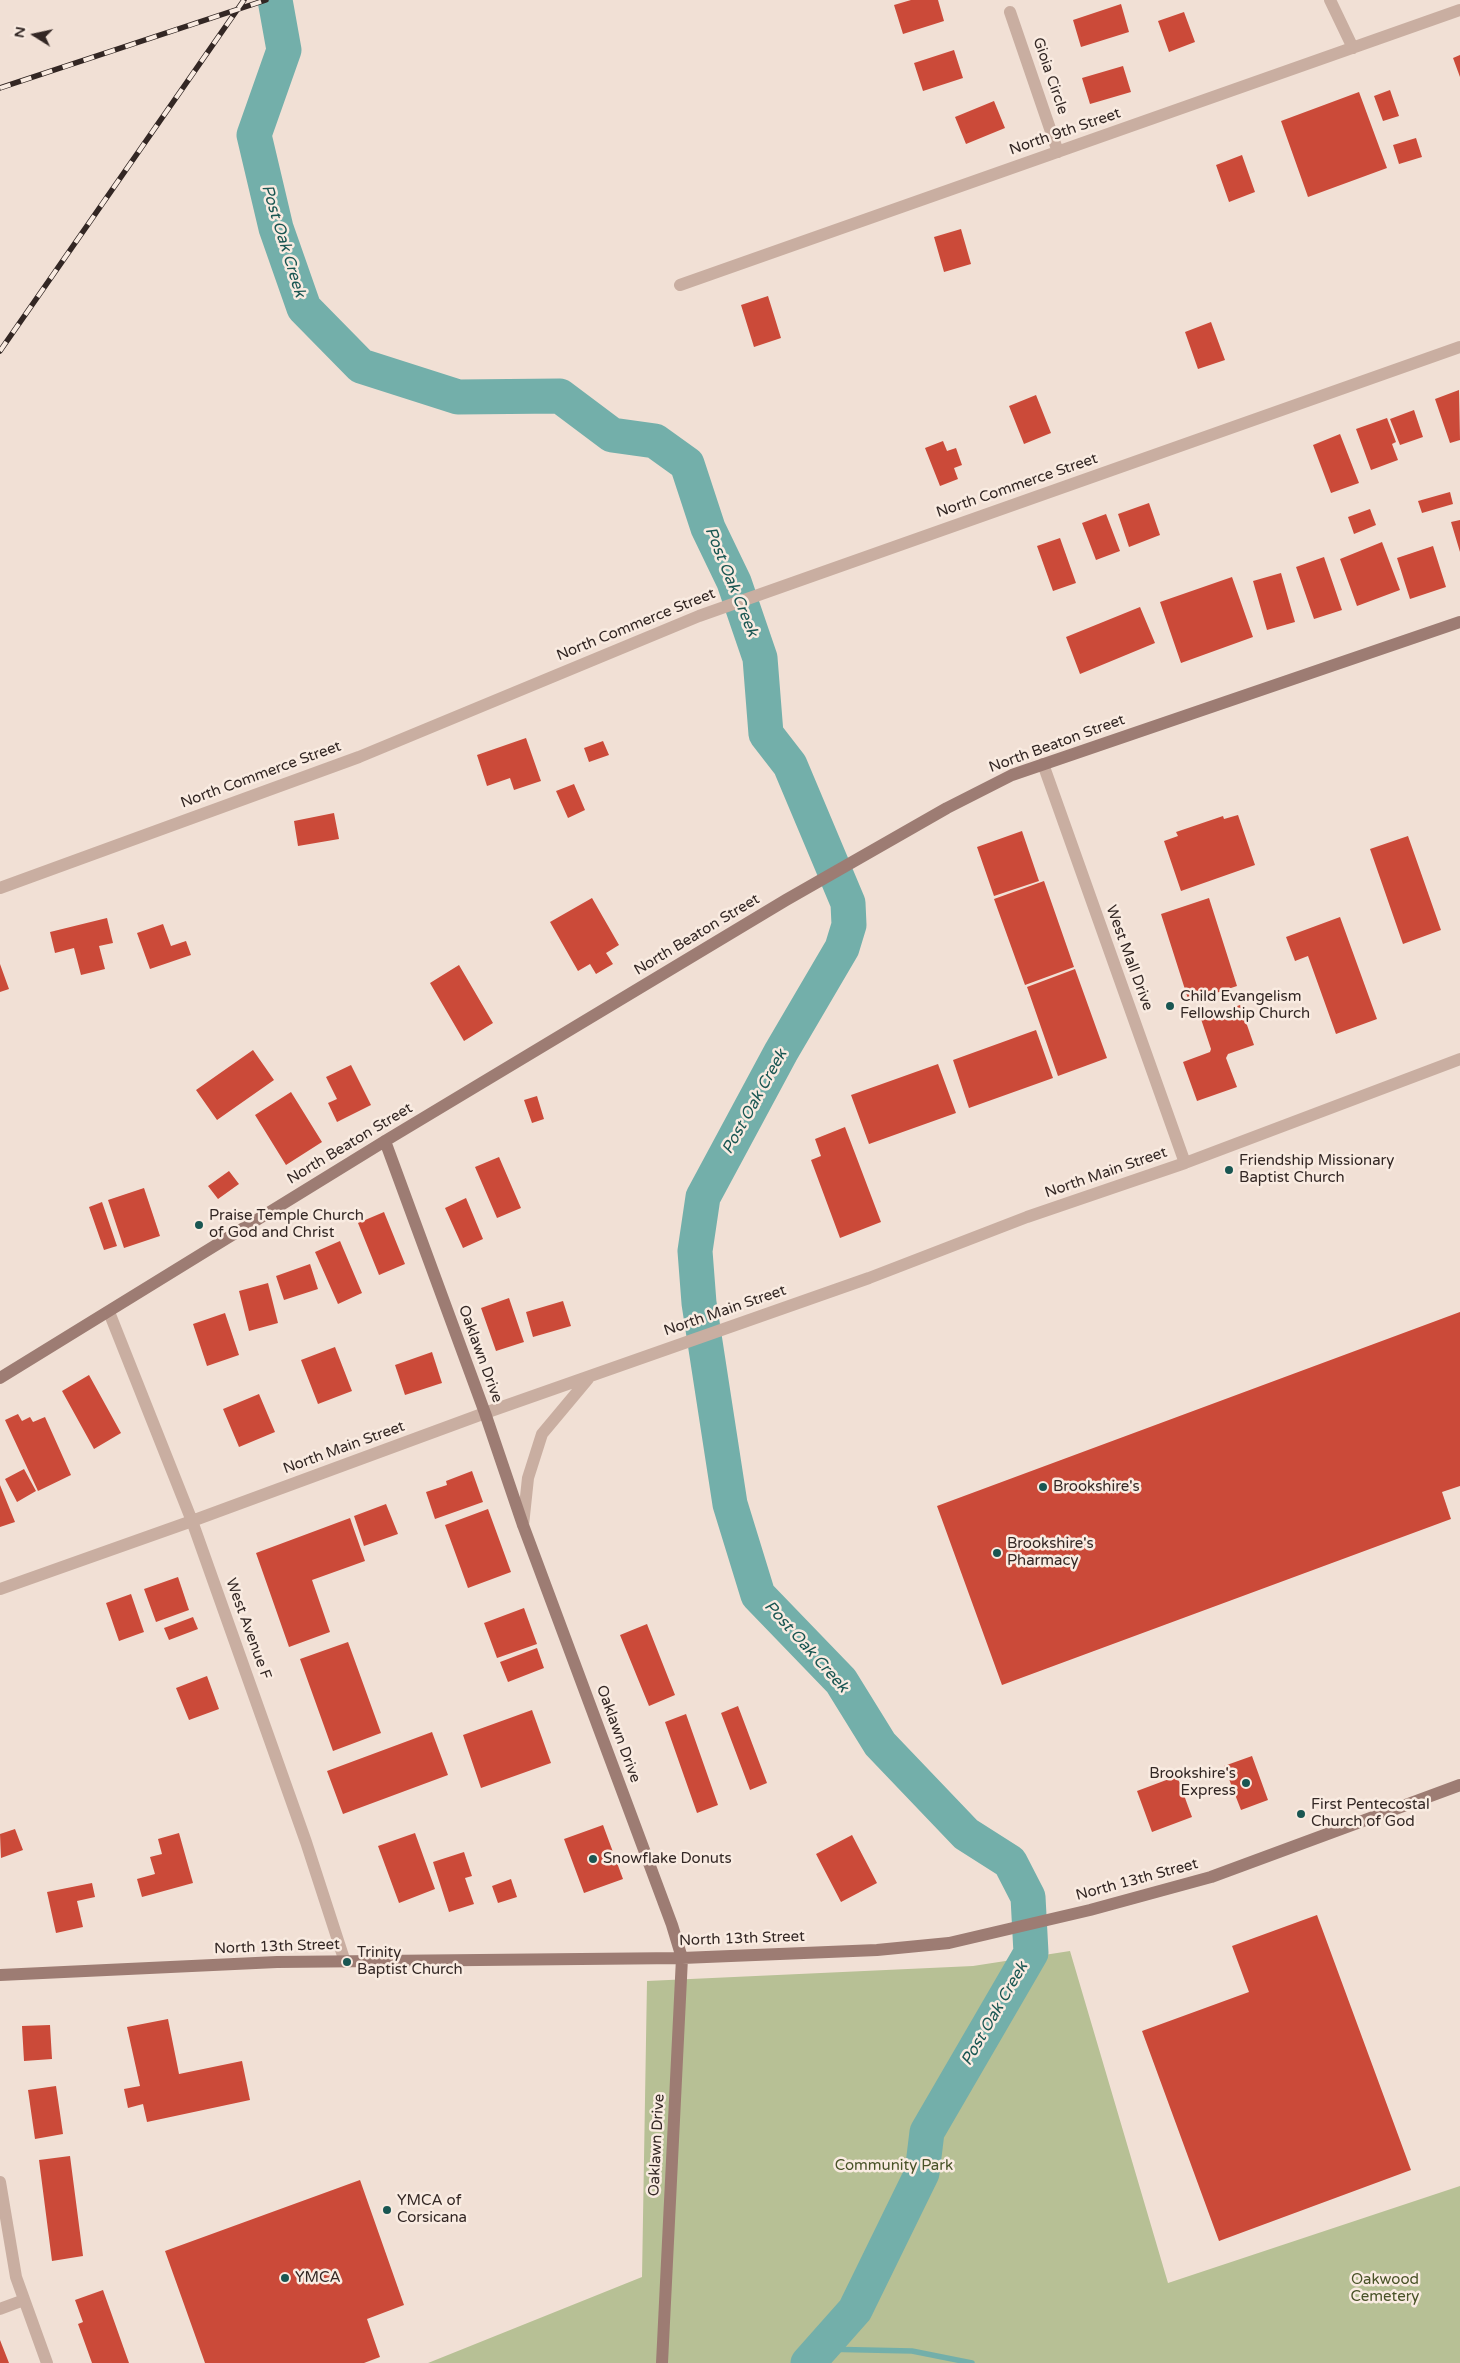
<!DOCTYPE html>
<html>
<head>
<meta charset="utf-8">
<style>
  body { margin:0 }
  #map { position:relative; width:1460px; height:2363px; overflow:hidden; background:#f1e0d5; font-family:"Varela Round",sans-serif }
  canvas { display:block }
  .north { position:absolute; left:10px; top:10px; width:50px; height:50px; -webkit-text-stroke:4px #f9ebe1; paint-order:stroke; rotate:280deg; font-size:14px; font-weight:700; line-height:20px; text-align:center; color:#332724 }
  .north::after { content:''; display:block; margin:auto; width:18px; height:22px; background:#332724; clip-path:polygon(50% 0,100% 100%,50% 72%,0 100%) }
</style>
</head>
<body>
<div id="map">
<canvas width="1460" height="2363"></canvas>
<div class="north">N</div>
</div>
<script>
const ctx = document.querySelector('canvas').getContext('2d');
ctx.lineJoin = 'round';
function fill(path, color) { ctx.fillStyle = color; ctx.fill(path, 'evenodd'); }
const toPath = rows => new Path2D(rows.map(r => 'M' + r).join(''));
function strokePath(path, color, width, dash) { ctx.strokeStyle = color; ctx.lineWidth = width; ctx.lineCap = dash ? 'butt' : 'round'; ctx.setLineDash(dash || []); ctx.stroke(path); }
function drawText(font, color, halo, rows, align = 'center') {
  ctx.font = font + ' "Varela Round",sans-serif'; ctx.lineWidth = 5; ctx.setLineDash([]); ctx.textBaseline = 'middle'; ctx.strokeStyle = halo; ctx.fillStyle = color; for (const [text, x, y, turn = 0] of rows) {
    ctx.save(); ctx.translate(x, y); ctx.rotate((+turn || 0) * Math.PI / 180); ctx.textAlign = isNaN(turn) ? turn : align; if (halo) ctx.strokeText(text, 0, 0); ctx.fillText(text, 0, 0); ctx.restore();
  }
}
fill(toPath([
  [1070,1951,1168,2283,1460,2186,1460,2363,428,2363,642,2277,647,1981,973,1966]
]), '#b7c095');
strokePath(toPath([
  [820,2349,912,2351,972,2363]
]), '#73afaa', 5.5);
strokePath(toPath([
  [275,0,284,50,254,135,276,228,304,308,361,366,458,397,560,396,612,435,655,441,687,464,708,528,734,582,760,658,766,734,790,765,848,903,849,925,842,948,781,1052,703,1197,695,1251,699,1303,730,1504,758,1595,841,1681,880,1744,966,1834,1010,1862,1028,1897,1031,1953,927,2132,922,2173,855,2310,808,2363]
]), '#73afaa', 35);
fill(toPath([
  [911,0,938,0,944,21,903,34,894,5],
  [1121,4,1129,32,1081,47,1073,20],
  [1184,12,1195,42,1169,52,1158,21],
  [954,50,963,78,923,91,914,63],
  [1460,55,1460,77,1453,58],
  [1123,66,1131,92,1090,104,1082,78],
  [1390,90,1399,116,1383,121,1374,96],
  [1359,92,1387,168,1308,197,1281,121],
  [994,101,1005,128,966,144,955,117],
  [1416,138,1422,157,1399,164,1393,145],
  [1242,155,1255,192,1229,202,1216,165],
  [961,229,971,264,944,272,934,237],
  [768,296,781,338,754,347,741,305],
  [1211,322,1225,360,1198,369,1185,332],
  [1459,390,1460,440,1450,443,1435,399],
  [1036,395,1051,433,1024,444,1009,406],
  [1414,410,1423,437,1400,445,1390,419],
  [1387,418,1396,442,1392,444,1398,460,1371,470,1356,429],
  [1340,434,1359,483,1331,493,1313,445],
  [943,441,947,451,956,448,962,465,954,468,958,479,940,486,925,448],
  [1450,492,1453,504,1422,513,1418,501],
  [1149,503,1160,535,1129,547,1118,514],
  [1370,509,1376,525,1354,534,1348,517],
  [1106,514,1120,551,1096,560,1082,523],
  [1460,520,1460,552,1451,522],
  [1060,538,1076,583,1053,591,1037,546],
  [1382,542,1400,590,1357,606,1340,559],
  [1433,546,1446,587,1410,599,1397,558],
  [1324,557,1342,610,1314,619,1296,567],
  [1281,573,1295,622,1267,630,1253,581],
  [1232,577,1253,637,1181,663,1160,602],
  [1140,607,1155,643,1080,674,1066,637],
  [526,738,541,781,514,790,510,778,487,786,477,755],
  [603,741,609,755,589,762,584,748],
  [574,784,585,810,568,818,556,791],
  [334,813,339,839,298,846,294,821],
  [1238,815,1255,865,1181,891,1164,841,1178,836,1176,832,1223,816,1224,819],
  [1022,831,1039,881,994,896,977,847],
  [1408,836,1441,930,1403,944,1370,849],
  [1044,881,1074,967,1025,985,994,899],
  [592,898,619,945,606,953,613,964,596,974,590,964,578,971,550,922],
  [1209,898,1237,986,1189,1002,1161,914],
  [1340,917,1377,1019,1336,1034,1308,956,1295,961,1286,937],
  [107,918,113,943,99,946,105,969,81,975,74,948,55,953,50,932],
  [163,924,171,946,186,941,191,955,150,969,137,933],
  [0,964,9,989,0,992],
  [459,965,493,1023,464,1041,430,983],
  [1075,969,1107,1058,1058,1076,1027,987],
  [1240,1005,1254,1045,1228,1054,1226,1058,1237,1087,1197,1101,1183,1062,1210,1052,1211,1049,1201,1019],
  [1036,1030,1053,1078,969,1108,953,1060],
  [253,1050,274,1080,217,1120,196,1090],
  [938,1064,956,1113,869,1144,851,1095],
  [351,1065,371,1105,337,1122,328,1103,337,1099,326,1077],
  [291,1092,322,1142,286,1165,255,1115],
  [537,1096,544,1119,532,1123,524,1100],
  [845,1127,881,1222,840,1238,811,1160,821,1156,815,1139],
  [499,1157,521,1208,497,1218,475,1167],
  [229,1171,239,1184,218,1199,208,1186],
  [144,1188,160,1236,124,1248,108,1200],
  [466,1198,483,1239,463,1248,445,1208],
  [102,1202,117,1246,104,1250,89,1207],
  [384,1212,405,1264,379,1275,358,1223],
  [340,1241,362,1293,338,1304,315,1252],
  [310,1264,318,1289,284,1300,276,1276],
  [268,1283,278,1323,249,1331,239,1291],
  [509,1298,524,1342,496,1351,481,1308],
  [563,1301,571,1326,533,1337,526,1312],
  [1460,1312,1460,1486,1442,1492,1451,1519,1002,1685,937,1506],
  [225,1313,239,1355,207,1366,193,1324],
  [335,1347,352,1391,318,1404,301,1360],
  [432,1352,442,1383,405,1395,395,1365],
  [89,1375,121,1433,94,1449,62,1391],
  [259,1394,275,1432,239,1447,223,1409],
  [18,1414,22,1421,30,1417,33,1422,45,1417,71,1475,38,1491,5,1420],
  [24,1469,36,1491,17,1502,5,1479],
  [472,1471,483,1502,435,1519,426,1492,447,1485,446,1481],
  [0,1485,15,1522,0,1527],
  [386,1504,398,1534,364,1546,354,1516],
  [488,1509,511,1572,468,1588,445,1525],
  [350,1518,365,1561,312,1580,330,1632,289,1647,256,1553],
  [178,1577,189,1610,156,1622,144,1589],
  [131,1594,144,1632,119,1641,106,1603],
  [524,1608,537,1644,497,1658,484,1623],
  [193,1617,198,1629,169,1640,164,1628],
  [647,1624,675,1695,649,1706,620,1635],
  [348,1642,381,1733,333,1751,300,1659],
  [537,1648,544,1668,508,1682,500,1662],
  [207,1676,219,1709,189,1720,176,1688],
  [738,1706,767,1783,750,1790,721,1713],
  [532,1710,551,1763,481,1788,463,1735],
  [686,1714,718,1805,697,1813,665,1722],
  [432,1732,448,1775,343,1814,327,1771],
  [1252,1756,1268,1800,1241,1810,1224,1766],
  [1177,1776,1192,1817,1152,1832,1137,1791],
  [603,1825,623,1879,584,1893,564,1839],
  [15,1829,23,1850,1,1858,0,1834],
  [179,1833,193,1883,142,1897,137,1879,155,1874,150,1857,162,1854,158,1839],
  [415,1833,435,1889,399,1903,378,1846],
  [852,1835,877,1883,841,1902,816,1854],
  [464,1852,472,1876,465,1878,474,1904,449,1912,433,1862],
  [511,1879,517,1897,498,1903,492,1886],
  [92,1883,95,1897,77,1901,83,1927,56,1933,47,1892],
  [1317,1915,1411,2170,1219,2241,1142,2031,1249,1992,1232,1946],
  [168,2019,179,2074,242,2061,250,2100,147,2122,143,2104,128,2108,124,2089,140,2086,127,2027],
  [50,2025,52,2059,24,2061,22,2026],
  [56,2086,63,2134,35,2139,28,2090],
  [70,2156,83,2256,52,2261,39,2160],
  [360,2180,404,2305,367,2319,380,2357,364,2363,205,2363,165,2251],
  [103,2290,129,2363,92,2363,78,2324,83,2322,75,2300],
  [0,2340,9,2363,0,2363]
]), '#cb4a39');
strokePath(toPath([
  [1330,0,1353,48],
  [1010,12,1058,152],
  [680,285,1460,10],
  [1043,764,1185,1163],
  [0,888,359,757,699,616,1460,347],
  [109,1312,192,1521,306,1842,345,1962],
  [523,1525,528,1478,542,1434,588,1379],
  [0,1589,192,1521,485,1413,869,1278,1027,1217,1185,1163,1460,1059],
  [0,2182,16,2277,47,2363],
  [0,2309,24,2300]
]), '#c9aea1', 12);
strokePath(toPath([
  [385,1141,485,1413,523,1525,672,1925,682,1958,662,2363],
  [0,1378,385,1141,786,900,947,808,1012,775,1460,622],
  [0,1975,277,1962,682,1958,877,1950,949,1943,1090,1910,1211,1877,1460,1785]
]), '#9d7c73', 12);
const rail = toPath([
  [0,88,266,0],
  [0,351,244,0]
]);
strokePath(rail, '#332724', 5.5);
strokePath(rail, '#f9ebe1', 4, [11]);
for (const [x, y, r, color] of [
  [1170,1006,5,"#195652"],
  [1229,1170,5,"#195652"],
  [199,1225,5,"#195652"],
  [1043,1487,5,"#195652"],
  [997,1553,5,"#195652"],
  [1246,1783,5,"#195652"],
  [1301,1814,5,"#195652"],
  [593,1859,5,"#195652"],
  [347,1962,5,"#195652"],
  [387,2210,5,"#195652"],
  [285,2278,5,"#195652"]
]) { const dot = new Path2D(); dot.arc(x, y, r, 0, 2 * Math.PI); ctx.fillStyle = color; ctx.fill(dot); strokePath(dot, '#f9ebe1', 2); }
drawText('15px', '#332724', '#f9ebe1', [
  ["Gioia Circle",1050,76,71],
  ["North 9th Street",1065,132,-19],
  ["North Commerce Street",1017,486,-19],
  ["North Commerce Street",636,625,-22],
  ["North Beaton Street",1057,744,-20],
  ["North Commerce Street",261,775,-20],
  ["North Beaton Street",697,935,-31],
  ["West Mall Drive",1129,958,70],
  ["North Beaton Street",350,1144,-31],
  ["North Main Street",1106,1173,-19],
  ["North Main Street",725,1311,-19],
  ["Oaklawn Drive",480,1354,70],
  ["North Main Street",344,1448,-20],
  ["West Avenue F",248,1629,70],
  ["Oaklawn Drive",618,1734,70],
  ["North 13th Street",1137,1880,-15],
  ["North 13th Street",742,1939,-2],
  ["North 13th Street",277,1947,-2],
  ["Oaklawn Drive",657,2145,-87]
]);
drawText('15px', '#332724', '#f9ebe1', [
  ["Child Evangelism",1180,997],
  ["Fellowship Church",1180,1014],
  ["Friendship Missionary",1239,1161],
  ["Baptist Church",1239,1178],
  ["Praise Temple Church",209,1216],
  ["of God and Christ",209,1233],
  ["Brookshire's",1053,1487],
  ["Brookshire's",1007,1544],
  ["Pharmacy",1007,1561],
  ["Brookshire's",1236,1774,"right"],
  ["Express",1236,1791,"right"],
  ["First Pentecostal",1311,1805],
  ["Church of God",1311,1822],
  ["Snowflake Donuts",603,1859],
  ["Trinity",357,1953],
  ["Baptist Church",357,1970],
  ["YMCA of",397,2201],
  ["Corsicana",397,2218],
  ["YMCA",295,2278]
], 'left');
drawText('15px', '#485227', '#f9ebe1', [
  ["Community Park",894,2166],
  ["Oakwood",1385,2280],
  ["Cemetery",1385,2297]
]);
drawText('italic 16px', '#195652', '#f9ebe1', [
  ["Post Oak Creek",283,241,73],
  ["Post Oak Creek",731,582,68],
  ["Post Oak Creek",755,1102,-61],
  ["Post Oak Creek",806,1647,48],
  ["Post Oak Creek",995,2014,-60]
]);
</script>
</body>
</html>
